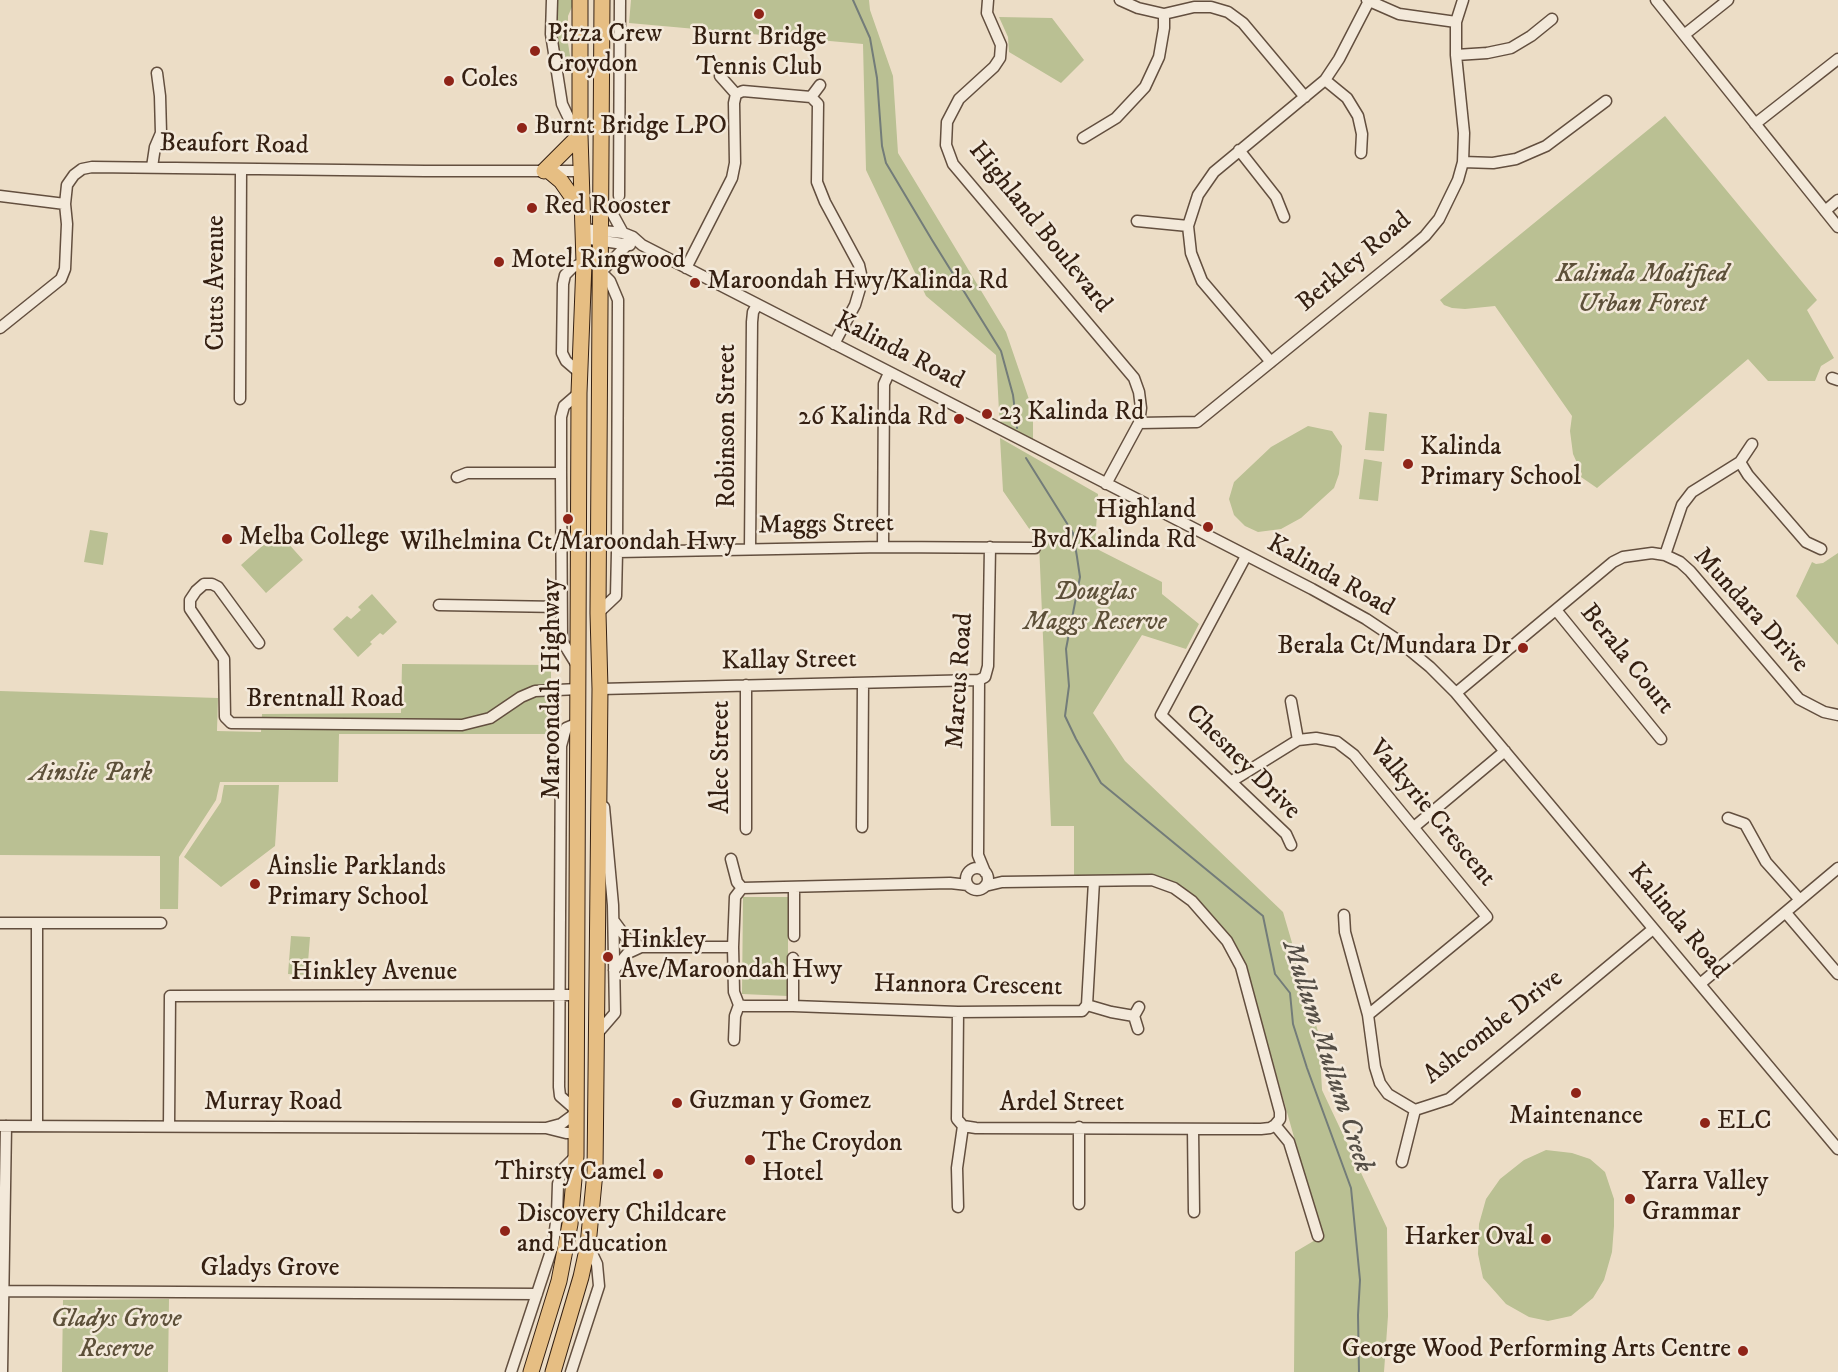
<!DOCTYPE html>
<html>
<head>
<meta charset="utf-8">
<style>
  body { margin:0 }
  canvas { display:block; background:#ecddc6 }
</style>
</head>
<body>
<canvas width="1838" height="1372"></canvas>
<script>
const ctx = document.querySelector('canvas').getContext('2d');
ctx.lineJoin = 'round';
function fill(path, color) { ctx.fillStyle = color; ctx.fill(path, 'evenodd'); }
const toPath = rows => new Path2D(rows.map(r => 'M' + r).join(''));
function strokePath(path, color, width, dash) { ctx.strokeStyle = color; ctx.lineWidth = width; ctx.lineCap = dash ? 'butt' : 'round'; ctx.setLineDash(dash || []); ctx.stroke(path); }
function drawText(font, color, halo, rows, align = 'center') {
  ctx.font = font + ' "IM FELL DW Pica",serif'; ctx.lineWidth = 5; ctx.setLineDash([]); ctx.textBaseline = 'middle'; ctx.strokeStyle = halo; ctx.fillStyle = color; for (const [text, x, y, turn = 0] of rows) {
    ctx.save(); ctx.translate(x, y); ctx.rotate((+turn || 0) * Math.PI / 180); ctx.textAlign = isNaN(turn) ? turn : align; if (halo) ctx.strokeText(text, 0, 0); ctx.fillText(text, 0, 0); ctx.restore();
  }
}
fill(toPath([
  [556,0,575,0,568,16,568,43,572,69,561,70,556,33],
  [631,0,869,0,870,10,893,76,898,153,1006,332,1033,411,1033,447,1000,430,996,355,926,296,866,170,863,44,629,23],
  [999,17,1052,18,1084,60,1061,83,1009,52,1008,37],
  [1665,116,1817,300,1807,310,1834,358,1821,366,1815,381,1768,381,1748,359,1597,488,1581,477,1582,474,1573,454,1570,431,1572,416,1495,306,1465,309,1452,308,1444,305,1440,300],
  [1369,412,1387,414,1384,451,1365,450],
  [1308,426,1332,431,1342,446,1339,474,1334,488,1301,518,1281,529,1258,532,1245,526,1234,515,1229,499,1234,482,1271,447],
  [1000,438,1098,494,1095,548,1162,582,1162,594,1199,624,1186,649,1142,635,1093,713,1125,761,1283,912,1319,1035,1322,1090,1387,1228,1388,1316,1384,1372,1294,1372,1295,1252,1322,1236,1247,971,1235,945,1220,924,1191,894,1179,886,1160,877,1074,875,1074,826,1051,826,1039,543,1003,491],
  [1364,459,1382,462,1378,501,1359,499],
  [90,530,108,533,103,565,84,562],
  [278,532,303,560,266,593,241,565],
  [1838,553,1838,645,1796,596,1812,562,1816,564,1823,563],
  [372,594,397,622,383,635,380,633,370,642,372,644,358,657,333,629,347,616,351,619,361,610,358,607],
  [402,664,551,665,551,734,339,734,338,782,220,782,216,800,179,857,178,909,160,909,160,856,0,855,0,691,218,698,217,731,261,732,262,714,401,713],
  [224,785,279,785,275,846,221,887,184,857,221,802],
  [743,897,788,897,788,996,742,994],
  [291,936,310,937,307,975,288,974],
  [1546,1150,1572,1153,1590,1159,1605,1172,1614,1199,1614,1226,1612,1252,1604,1280,1593,1298,1571,1316,1548,1321,1529,1317,1506,1304,1483,1278,1478,1254,1479,1224,1486,1199,1500,1179,1524,1160],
  [169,1299,168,1372,62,1372,63,1300]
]), '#bac093');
strokePath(toPath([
  [853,0,870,38,877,78,882,146,886,163,932,240,1001,351,1013,395,1017,428],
  [1026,458,1073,533,1077,557,1080,577,1066,649,1069,686,1065,716,1076,739,1101,783,1263,916,1275,974,1290,993,1293,1024,1307,1068,1351,1188,1360,1280,1358,1315,1359,1372]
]), '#737c79', 2);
const minor = toPath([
  [552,0,551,34,562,104,572,125,580,134],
  [988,0,987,13,1001,45,1000,58,994,67,959,99,947,122,946,145,953,164,1134,378,1139,392,1141,408,1139,423,1106,484],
  [1120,0,1138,8,1164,14,1194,7,1211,7,1228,12,1243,23,1305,97],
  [1367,0,1399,14,1456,22],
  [1656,0,1838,227],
  [1684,35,1728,0],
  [1456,55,1487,53,1511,48,1531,36,1552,19],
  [720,76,736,94],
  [1325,80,1347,98,1358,116,1362,134,1361,153],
  [811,97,820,85],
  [1755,124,1838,59],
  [1083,138,1116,118,1145,87,1159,57,1164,28,1164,14],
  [1239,150,1276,197,1284,217],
  [1463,162,1493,163,1516,159,1532,152,1546,146,1606,101],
  [152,167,155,147,161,133,160,96,157,73],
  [0,196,65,204],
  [619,196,620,0],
  [601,204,611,211,623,233],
  [1825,211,1838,200],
  [1137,221,1188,226],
  [583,229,623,233,633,237,642,245,1312,589,1366,619,1396,639,1430,667,1456,693,1838,1149],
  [583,238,630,245],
  [686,268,732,178,735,163,734,103,736,94,743,91,811,97,818,104,817,182,825,202,859,265,861,274,861,285,855,305,834,344],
  [0,328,61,279,65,269,67,224,65,204,67,185,74,175,82,169,92,167,425,171,582,171],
  [1271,362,1202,281,1191,253,1188,226,1198,195,1214,172,1325,80,1339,59,1369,1],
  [580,373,566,361,562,353,563,284,565,275,573,267,584,263],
  [1832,378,1838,380],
  [240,399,241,169],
  [1139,423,1197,422,1405,253,1425,236,1439,219,1458,180,1463,162,1464,133,1456,55,1456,22,1463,0],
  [1740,462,1748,475,1806,542,1821,549],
  [457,477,467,473,561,473],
  [883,547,884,384,889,373],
  [750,549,752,322,753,312,757,305],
  [617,552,883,547,1035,548],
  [1665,555,1682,505,1692,492,1740,462,1752,444],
  [1246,556,1161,715,1286,834,1291,845],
  [439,605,561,607],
  [1556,610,1661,739],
  [598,613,616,596,617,552,618,300,610,281,601,272,627,245],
  [259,643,218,587,212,584,204,584,196,591,190,600,190,609,224,659,225,717,231,723,462,725,490,718,521,697,535,691,579,689],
  [578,667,562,641,561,473,561,417,564,406,579,393],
  [746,685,746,829],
  [600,689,979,680],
  [1456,693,1613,562,1623,557,1652,553,1665,555,1680,562,1690,571,1799,699,1824,712,1838,715],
  [1291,701,1298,740],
  [1232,781,1298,740,1316,738,1337,742,1354,755,1487,917,1368,1015],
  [1728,818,1745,824,1766,862,1800,900],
  [862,827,863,683],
  [1414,827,1505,751],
  [731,859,737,882,742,888],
  '966 879a11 11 0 1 1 22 0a11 11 0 1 1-22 0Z',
  [985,872,978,855,979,680,985,677,988,666,990,547],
  [985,886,1002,882,1152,880,1174,888,1192,901,1227,941,1241,967,1280,1112,1280,1119,1275,1125,1289,1142,1318,1236],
  [1786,913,1838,974],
  [1344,915,1345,932,1368,1015,1375,1067,1380,1083,1388,1094,1415,1110,1449,1099,1653,929],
  [614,921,628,940,641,947],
  [0,923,161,923],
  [794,936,794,887],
  [733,947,734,992,739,1005,744,1006,793,1006,958,1012,1082,1011,1087,1005,1094,881],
  [614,970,628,953,641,947,733,947,735,897,742,888,950,883,968,885],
  [1700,984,1838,868],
  [1087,1005,1111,1012,1134,1016],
  [793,1006,793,958],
  [958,1012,957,1119,963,1126,976,1128,1261,1129,1270,1128,1275,1125],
  [1138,1029,1134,1016,1139,1007],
  [596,1035,615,1013,613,905,604,807],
  [734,1040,735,1016,739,1005],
  [576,1110,560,1096,559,1087,561,746,566,728,578,723],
  [37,1125,37,923],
  [0,1126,546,1128,566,1133,576,1133],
  [169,1126,170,996,577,995],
  [1079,1127,1079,1204],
  [546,1128,561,1124,576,1113],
  [1193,1129,1194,1212],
  [1402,1162,1415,1110],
  [958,1207,957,1168,963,1126],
  [3,1291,537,1294],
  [2,1372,6,1126],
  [511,1372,553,1245,557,1215,558,1184,561,1171,576,1156],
  [571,1372,599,1286,597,1264,588,1245]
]);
const highway = toPath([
  [544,171,580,135],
  [549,171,561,181,582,211],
  [531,1372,559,1281,570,1224,576,1156,579,393,584,263,580,135,580,0],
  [553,1372,581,1277,588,1245,595,1172,600,689,598,613,602,0]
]);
strokePath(minor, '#634f3f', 13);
strokePath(highway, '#352012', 17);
strokePath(minor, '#f3e9da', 10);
strokePath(highway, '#e6be83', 15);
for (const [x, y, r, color] of [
  [759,14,6,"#8f2418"],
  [535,51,6,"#8f2418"],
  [449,81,6,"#8f2418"],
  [522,128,6,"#8f2418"],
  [532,208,6,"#8f2418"],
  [499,262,6,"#8f2418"],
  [695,283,6,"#8f2418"],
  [987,414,6,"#8f2418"],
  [959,419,6,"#8f2418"],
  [1408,464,6,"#8f2418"],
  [568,519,6,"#8f2418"],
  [1208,527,6,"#8f2418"],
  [227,539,6,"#8f2418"],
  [1523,648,6,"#8f2418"],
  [255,884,6,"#8f2418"],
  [608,957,6,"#8f2418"],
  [1576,1093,6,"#8f2418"],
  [677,1103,6,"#8f2418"],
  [1705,1123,6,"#8f2418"],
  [750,1160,6,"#8f2418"],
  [658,1174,6,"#8f2418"],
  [1630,1199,6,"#8f2418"],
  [505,1231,6,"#8f2418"],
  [1546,1239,6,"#8f2418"],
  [1743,1351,6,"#8f2418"]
]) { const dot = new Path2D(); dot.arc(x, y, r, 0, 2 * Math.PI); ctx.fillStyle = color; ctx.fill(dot); strokePath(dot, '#f3e9da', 2); }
drawText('26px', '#352012', '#f3e9da', [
  ["Pizza Crew",547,36],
  ["Croydon",547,66],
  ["Burnt Bridge",759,39,"center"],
  ["Tennis Club",759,69,"center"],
  ["Coles",461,81],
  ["Burnt Bridge LPO",534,128],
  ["Red Rooster",544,208],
  ["Motel Ringwood",511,262],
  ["Maroondah Hwy/Kalinda Rd",707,283],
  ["23 Kalinda Rd",999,414],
  ["26 Kalinda Rd",947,419,"right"],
  ["Kalinda",1420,449],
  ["Primary School",1420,479],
  ["Highland",1196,512,"right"],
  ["Bvd/Kalinda Rd",1196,542,"right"],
  ["Melba College",239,539],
  ["Wilhelmina Ct/Maroondah Hwy",568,544,"center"],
  ["Berala Ct/Mundara Dr",1511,648,"right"],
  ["Ainslie Parklands",267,869],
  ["Primary School",267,899],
  ["Hinkley",620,942],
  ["Ave/Maroondah Hwy",620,972],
  ["Guzman y Gomez",689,1103],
  ["Maintenance",1576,1118,"center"],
  ["ELC",1717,1123],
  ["The Croydon",762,1145],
  ["Hotel",762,1175],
  ["Thirsty Camel",646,1174,"right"],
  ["Yarra Valley",1642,1184],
  ["Grammar",1642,1214],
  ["Discovery Childcare",517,1216],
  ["and Education",517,1246],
  ["Harker Oval",1534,1239,"right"],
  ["George Wood Performing Arts Centre",1731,1351,"right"]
], 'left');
drawText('26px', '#352012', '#f3e9da', [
  ["Beaufort Road",234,146,1],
  ["Highland Boulevard",1039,228,51],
  ["Berkley Road",1355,263,-40],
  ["Cutts Avenue",218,283,-90],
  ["Kalinda Road",899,352,27],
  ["Robinson Street",729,426,-90],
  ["Maggs Street",826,526,-1],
  ["Kalinda Road",1330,577,29],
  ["Mundara Drive",1750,611,48],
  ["Berala Court",1626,660,51],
  ["Kallay Street",789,662,-1],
  ["Marcus Road",961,681,-86],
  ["Maroondah Highway",554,689,-90],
  ["Brentnall Road",325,701],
  ["Alec Street",723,757,-90],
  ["Chesney Drive",1242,763,45],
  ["Valkyrie Crescent",1431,814,50],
  ["Kalinda Road",1677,922,50],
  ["Hinkley Avenue",374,974],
  ["Hannora Crescent",968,987,1],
  ["Ashcombe Drive",1494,1028,-38],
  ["Murray Road",273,1104],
  ["Ardel Street",1062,1105],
  ["Gladys Grove",270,1270]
]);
drawText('italic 26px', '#5d5039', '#f3e9da', [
  ["Kalinda Modified",1642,276],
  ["Urban Forest",1642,306],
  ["Douglas",1095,594],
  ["Maggs Reserve",1095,624],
  ["Ainslie Park",91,775],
  ["Gladys Grove",116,1321],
  ["Reserve",116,1351]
]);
drawText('italic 27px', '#544e46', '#f3e9da', [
  ["Mullum Mullum Creek",1326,1057,72]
]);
</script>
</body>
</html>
